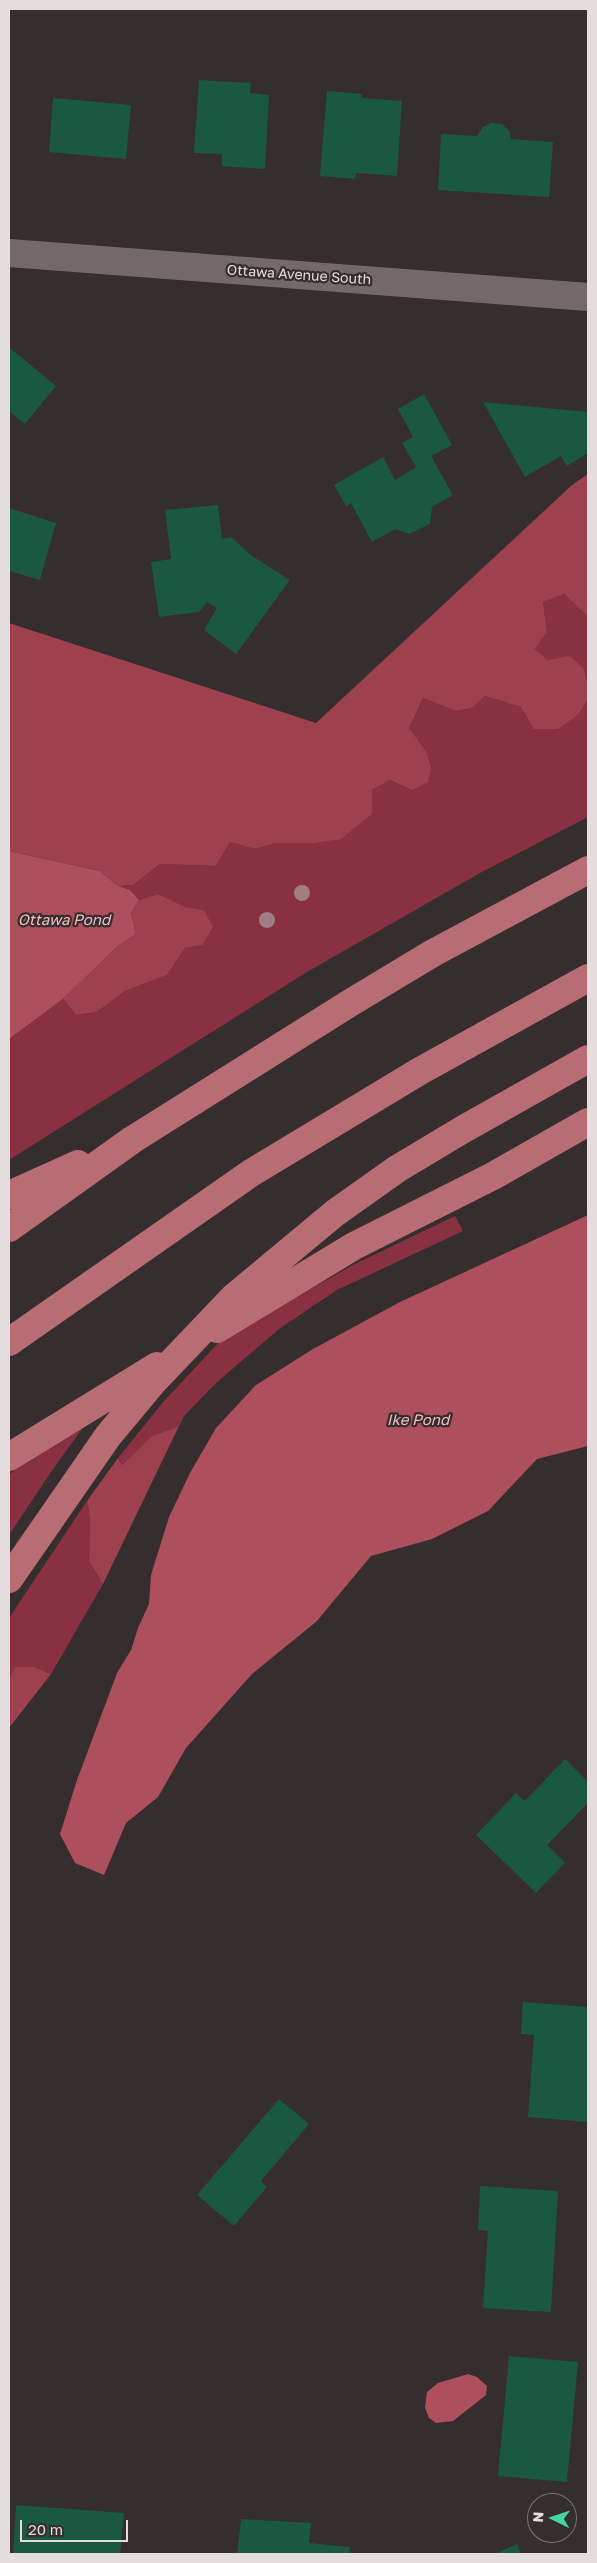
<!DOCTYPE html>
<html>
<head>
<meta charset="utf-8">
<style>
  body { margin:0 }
  #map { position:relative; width:597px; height:2563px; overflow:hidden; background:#362d2e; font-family:"Golos Text",sans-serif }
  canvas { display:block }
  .frame { position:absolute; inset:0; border:10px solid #e3dddd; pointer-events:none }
  .north { position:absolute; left:527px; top:2493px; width:50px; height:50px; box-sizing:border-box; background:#362d2e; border:1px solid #7b7374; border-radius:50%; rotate:274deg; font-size:14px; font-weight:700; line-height:20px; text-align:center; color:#e3dddd }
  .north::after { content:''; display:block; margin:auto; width:18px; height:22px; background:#43d4a0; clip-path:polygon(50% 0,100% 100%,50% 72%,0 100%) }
  .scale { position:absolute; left:20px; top:2520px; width:108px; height:22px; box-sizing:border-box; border:2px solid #e3dddd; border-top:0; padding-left:6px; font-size:15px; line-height:18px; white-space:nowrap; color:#e3dddd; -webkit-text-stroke:4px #362d2e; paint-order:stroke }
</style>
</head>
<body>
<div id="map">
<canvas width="597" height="2563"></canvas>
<div class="frame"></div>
<div class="north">N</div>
<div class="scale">20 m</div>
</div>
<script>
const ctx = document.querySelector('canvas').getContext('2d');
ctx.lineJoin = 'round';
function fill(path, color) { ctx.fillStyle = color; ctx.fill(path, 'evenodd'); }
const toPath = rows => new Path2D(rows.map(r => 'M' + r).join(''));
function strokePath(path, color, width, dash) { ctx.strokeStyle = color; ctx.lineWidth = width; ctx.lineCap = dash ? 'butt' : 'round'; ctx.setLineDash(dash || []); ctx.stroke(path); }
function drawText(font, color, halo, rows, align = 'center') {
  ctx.font = font + ' "Golos Text",sans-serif'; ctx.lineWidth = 4.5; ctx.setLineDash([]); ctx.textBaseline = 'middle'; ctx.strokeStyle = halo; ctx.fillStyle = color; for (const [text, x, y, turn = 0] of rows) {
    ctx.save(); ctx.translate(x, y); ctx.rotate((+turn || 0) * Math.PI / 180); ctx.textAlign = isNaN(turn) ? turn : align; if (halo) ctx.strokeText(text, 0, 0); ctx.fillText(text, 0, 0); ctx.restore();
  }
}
fill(toPath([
  [564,594,588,617,588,686,584,669,546,660,535,649,547,632,543,602],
  [485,696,521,707,535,729,579,714,588,699,588,817,480,873,307,972,9,1160,9,1039,63,999,76,1015,97,1012,125,991,167,975,185,948,202,945,204,910,186,907,158,894,139,900,130,890,118,886,133,885,160,864,216,866,230,842,255,849,276,843,314,843,372,790,390,780,412,790,426,751,409,728,423,698,456,711,472,708],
  [455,1216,463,1231,337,1290,279,1329,216,1383,184,1416,179,1426,152,1436,122,1465,118,1458,164,1401,223,1338,353,1265],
  [84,1426,51,1472,9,1535,9,1474],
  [87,1501,90,1518,89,1561,103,1584,51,1674,34,1667,15,1667,9,1679,9,1618]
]), '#8a3141');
fill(toPath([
  [588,474,588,617,564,594,543,602,547,632,535,649,547,660,570,656,584,669,588,686,588,699,579,714,558,729,534,729,521,707,485,696,472,708,456,711,423,698,409,728,426,751,431,768,428,782,412,790,390,780,372,790,372,814,341,839,314,843,276,843,255,849,230,842,216,866,160,864,133,885,118,886,100,871,9,851,9,623,316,723,572,485],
  [158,894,186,907,204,910,213,927,202,945,185,948,167,975,125,991,97,1012,76,1015,63,999,118,946,136,934,131,913,139,900],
  [179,1426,103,1584,89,1561,90,1518,87,1501,118,1458,122,1465,152,1436],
  [15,1667,34,1667,51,1674,9,1728,9,1679]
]), '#9d414f');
fill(toPath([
  [9,851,100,871,118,886,130,890,139,900,131,913,136,934,118,946,63,999,9,1039],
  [588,1215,588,1446,537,1459,488,1511,432,1539,371,1556,317,1621,252,1674,186,1748,158,1797,126,1823,104,1875,75,1863,60,1834,77,1780,117,1673,131,1650,138,1628,149,1604,151,1575,169,1517,190,1473,216,1428,256,1385,313,1349,400,1302],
  [468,2374,477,2377,487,2386,486,2395,453,2421,436,2423,429,2418,425,2408,427,2392,438,2383]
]), '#ad4f5d');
fill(toPath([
  [199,80,251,83,250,93,269,95,265,169,222,166,222,154,194,153],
  [327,91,362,94,361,98,402,101,397,176,356,173,355,179,320,176],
  [53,98,131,105,126,159,49,152],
  [491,123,502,124,509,131,511,139,553,142,549,197,438,190,441,134,477,136,483,127],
  [10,348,56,386,25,424,9,411],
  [424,394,452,445,431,456,453,495,432,507,430,524,409,534,395,529,372,542,351,503,346,506,334,485,383,457,395,480,416,467,402,443,413,437,398,409],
  [483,402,588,412,588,453,567,466,561,456,525,477],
  [218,505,222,539,231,537,252,556,290,580,236,654,204,630,217,608,207,602,199,612,159,617,151,562,171,559,165,510],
  [9,508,56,523,40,580,9,571],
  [565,1759,588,1782,588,1803,547,1845,565,1863,536,1893,476,1835,516,1793,525,1801],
  [523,2002,588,2007,588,2122,528,2117,534,2035,521,2034],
  [279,2099,309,2124,261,2181,267,2187,234,2226,197,2195],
  [480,2186,558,2191,551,2312,483,2308,488,2231,478,2230],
  [509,2356,578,2362,567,2482,498,2476],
  [16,2505,124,2513,120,2554,13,2554],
  [241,2519,311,2523,309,2543,350,2547,349,2554,237,2554],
  [517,2544,521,2554,495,2554]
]), '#1a5842');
strokePath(toPath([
  [9,253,588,297]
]), '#74696a', 28);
strokePath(toPath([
  [9,1195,78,1164],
  [9,1228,132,1140,350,1003,433,953,588,870],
  [217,1329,354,1246,493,1176,588,1122],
  [9,1342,251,1173,420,1071,588,978],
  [9,1457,157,1366],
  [9,1579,108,1436,153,1382,234,1297,335,1213,397,1169,462,1130,588,1059]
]), '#b86d75', 28);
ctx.fillStyle = '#a07e81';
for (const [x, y] of [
  [302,893],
  [267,920]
]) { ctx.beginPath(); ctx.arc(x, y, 8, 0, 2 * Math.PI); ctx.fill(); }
drawText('14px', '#e3dddd', '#362d2e', [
  ["Ottawa Avenue South",299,275,4]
]);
drawText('italic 15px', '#f2bdc1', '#362d2e', [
  ["Ottawa Pond",64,920],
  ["Ike Pond",418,1420]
]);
</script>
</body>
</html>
